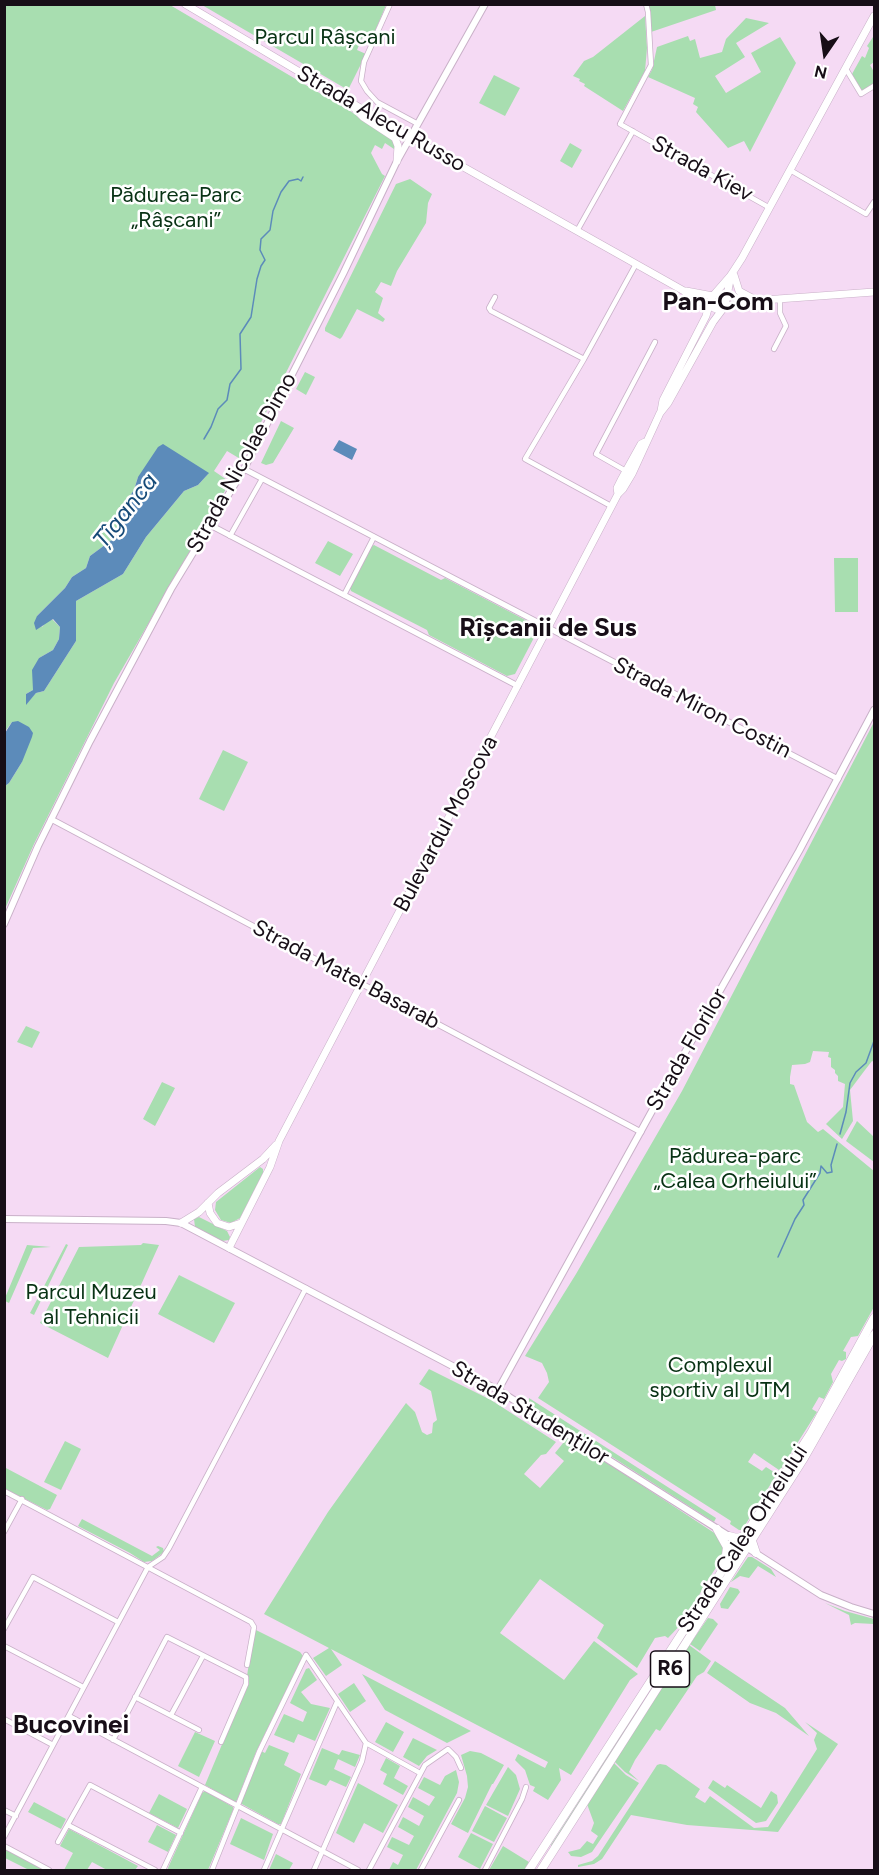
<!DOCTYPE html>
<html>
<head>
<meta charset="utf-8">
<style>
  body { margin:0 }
  #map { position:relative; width:879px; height:1875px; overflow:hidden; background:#f5daf4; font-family:Figtree,sans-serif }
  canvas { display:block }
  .frame { position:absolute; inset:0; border:6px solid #170e17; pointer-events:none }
  .north { position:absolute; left:795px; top:24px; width:60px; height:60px; -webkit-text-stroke:4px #fff; paint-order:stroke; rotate:193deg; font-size:16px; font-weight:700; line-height:24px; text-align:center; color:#170e17 }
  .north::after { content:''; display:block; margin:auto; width:21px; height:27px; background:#170e17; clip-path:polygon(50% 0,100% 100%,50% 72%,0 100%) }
</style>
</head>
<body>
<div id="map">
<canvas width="879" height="1875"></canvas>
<div class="frame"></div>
<div class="north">N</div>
</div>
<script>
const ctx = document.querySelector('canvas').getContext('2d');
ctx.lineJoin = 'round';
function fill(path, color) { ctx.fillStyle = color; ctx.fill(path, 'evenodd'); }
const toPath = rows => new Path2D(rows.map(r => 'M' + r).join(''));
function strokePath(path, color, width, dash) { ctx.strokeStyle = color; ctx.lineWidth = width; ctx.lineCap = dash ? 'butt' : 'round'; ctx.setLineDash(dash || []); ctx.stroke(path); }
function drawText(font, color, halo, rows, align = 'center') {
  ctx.font = font + ' Figtree,sans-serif'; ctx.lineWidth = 5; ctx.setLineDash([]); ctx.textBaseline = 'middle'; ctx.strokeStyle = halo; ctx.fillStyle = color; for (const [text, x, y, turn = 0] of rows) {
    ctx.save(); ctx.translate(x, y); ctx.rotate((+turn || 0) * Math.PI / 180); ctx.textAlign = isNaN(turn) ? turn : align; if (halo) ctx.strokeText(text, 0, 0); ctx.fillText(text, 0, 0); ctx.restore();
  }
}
fill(toPath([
  [5,5,170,5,350,111,392,138,395,147,394,149,385,143,382,149,375,145,371,153,382,174,385,176,242,460,227,451,214,471,230,482,114,683,34,844,5,909,5,786,9,783,22,762,12,722,4,733],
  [208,474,198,485,184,491,146,537,123,574,76,601,76,641,44,691,36,693,26,704,26,694,33,690,39,658,53,650,59,639,60,627,52,619,46,622,42,627,37,616,65,588,72,577,86,568,90,556,113,539,125,503,134,490,138,477],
  [202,5,386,5,371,41,362,38,357,50,366,54,348,90],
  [647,5,715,5,716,10,651,32],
  [645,16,647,48,645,71,623,111,584,86,585,84,579,81,580,79,573,76,584,61,593,57],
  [746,18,769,23,736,43,745,57,715,76,726,93,761,72,751,53,780,37,796,63,750,152,744,141,728,148,696,112,698,107,693,104,695,98,648,77,652,70,657,47,688,36,690,41,695,39,700,58,722,52,726,39],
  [873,37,874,38,874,62,870,65,874,72,873,78,874,83,862,91,852,74,862,56,865,58,869,48,867,46],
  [494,75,520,88,505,116,479,103],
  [570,143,582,150,572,168,560,161],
  [410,179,432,194,428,203,426,223,397,271,391,286,381,282,375,292,383,298,378,313,385,319,383,322,357,309,342,337,340,339,325,331,325,328,396,184],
  [305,372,315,377,306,395,296,389],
  [281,421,294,428,273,463,266,465,261,463],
  [328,541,353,554,340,576,315,563],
  [374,545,441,580,445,578,535,625,538,630,515,674,507,676,429,635,427,630,351,591,350,588,371,547],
  [834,558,858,558,858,612,835,612],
  [874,722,874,1062,872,1061,865,1070,850,1090,853,1121,842,1139,826,1124,843,1107,845,1084,838,1081,838,1076,835,1073,835,1070,831,1067,831,1058,828,1057,829,1052,813,1051,810,1062,805,1064,792,1065,790,1077,790,1084,794,1085,807,1122,818,1132,823,1129,874,1171,874,1307,858,1336,851,1337,843,1351,846,1352,846,1359,842,1361,839,1360,831,1374,833,1382,824,1399,819,1397,812,1409,817,1412,781,1469,779,1470,754,1453,748,1462,762,1471,766,1467,777,1474,742,1530,739,1530,730,1524,731,1521,538,1398,549,1382,547,1373,542,1363,525,1356,576,1274,682,1091],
  [223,750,248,762,224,811,199,799],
  [26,1026,40,1032,32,1048,17,1042],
  [162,1082,175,1088,155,1126,143,1119],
  [857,1121,874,1137,874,1162,846,1141],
  [260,1167,263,1169,263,1173,240,1218,231,1223,221,1220,215,1210,216,1202],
  [199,1217,227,1231,230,1237,229,1240,222,1241,195,1227,194,1219],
  [143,1243,159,1245,108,1358,40,1323,79,1247,141,1245],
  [66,1244,68,1245,34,1315,30,1313],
  [27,1245,51,1247,33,1248,9,1303,5,1301,5,1298],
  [179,1275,235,1303,214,1343,158,1314],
  [429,1369,491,1400,556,1442,546,1454,541,1455,524,1474,540,1488,564,1461,555,1453,568,1437,716,1534,725,1547,723,1557,704,1586,687,1618,668,1638,665,1636,655,1638,637,1668,597,1638,604,1625,540,1579,500,1633,564,1680,594,1641,638,1674,630,1680,571,1775,559,1768,561,1780,548,1800,533,1791,535,1787,530,1785,525,1770,515,1760,518,1754,545,1768,548,1762,331,1649,342,1665,326,1676,313,1658,329,1648,264,1614,328,1512,406,1403,415,1412,422,1432,427,1435,432,1433,433,1423,437,1420,431,1391,419,1384],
  [529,1398,716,1518,714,1522,529,1404],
  [65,1441,81,1449,61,1490,44,1482],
  [4,1467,57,1495,50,1509,47,1510,5,1489],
  [82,1519,152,1556,160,1550,156,1547,158,1546,163,1548,164,1552,152,1561,144,1562,130,1553,78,1526],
  [748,1557,752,1557,771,1569,776,1577,758,1566,749,1578,740,1576,731,1582],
  [730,1587,738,1589,740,1592,728,1609,721,1608,720,1604],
  [825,1603,845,1611,874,1619,874,1624,855,1623,851,1625,849,1615],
  [708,1618,713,1619,718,1624,700,1651,690,1644],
  [254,1629,300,1652,303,1656,256,1752,237,1800,235,1802,205,1785,249,1680,247,1676],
  [689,1645,711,1661,704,1672,697,1676,660,1731,656,1729,635,1760,629,1772,639,1781,625,1772,614,1761],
  [715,1661,785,1708,809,1736,776,1713,750,1703,707,1673],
  [309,1668,317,1680,301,1692,311,1704,330,1708,315,1741,298,1734,294,1743,274,1735,284,1714,303,1722,307,1712,290,1703,306,1669],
  [362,1674,471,1731,447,1743,385,1710],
  [658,1677,659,1679,551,1848,551,1845],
  [354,1683,366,1701,350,1712,338,1694],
  [386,1722,404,1732,393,1752,375,1742],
  [805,1722,838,1744,778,1832,687,1825,631,1815,602,1859,594,1864,578,1867,578,1865,592,1861,598,1856,657,1765,660,1764,666,1765,700,1789,695,1797,705,1803,710,1796,754,1828,768,1827,817,1749,814,1740,817,1733],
  [195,1732,215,1741,199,1777,178,1766],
  [413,1738,437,1750,427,1756,419,1766,403,1757],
  [269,1745,289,1753,284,1765,301,1774,281,1824,278,1824,240,1803,261,1751,265,1753],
  [322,1748,339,1755,342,1750,360,1755,355,1767,338,1759,334,1769,351,1777,346,1787,330,1780,326,1786,309,1779],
  [470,1751,481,1753,504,1765,493,1784,492,1784,468,1833,451,1824,465,1798,468,1787,467,1776,461,1755],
  [386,1758,400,1766,394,1778,408,1786,403,1795,383,1784,387,1774,380,1770],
  [613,1762,626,1775,639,1783,592,1852,581,1857,571,1856,568,1852,580,1849,587,1841,593,1844,598,1836,591,1831,594,1823,587,1804],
  [508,1767,516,1775,520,1789,508,1816,486,1805],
  [456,1770,459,1782,457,1793,416,1870,389,1870,393,1862,398,1865,403,1855,387,1847,392,1837,409,1845,414,1836,398,1827,403,1817,419,1826,424,1816,408,1807,413,1797,429,1806,435,1797,418,1788,424,1777,440,1785,445,1776],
  [713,1780,725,1788,727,1785,761,1808,771,1791,777,1795,778,1803,766,1821,756,1823,708,1788],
  [358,1783,398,1805,383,1833,364,1823,354,1843,336,1833],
  [205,1791,233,1807,233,1810,208,1870,167,1870,202,1793],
  [159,1794,187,1809,178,1828,149,1813],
  [34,1802,66,1819,61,1829,28,1812],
  [485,1806,507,1818,494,1842,472,1831],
  [241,1818,273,1834,264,1860,230,1844],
  [157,1825,176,1835,168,1852,148,1842],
  [69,1829,138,1866,135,1870,107,1870,92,1862,87,1870,64,1870,73,1853,60,1846],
  [471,1833,493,1844,480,1869,458,1857],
  [503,1846,529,1862,524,1870,489,1870],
  [4,1848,45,1870,29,1870,5,1858],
  [276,1854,293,1863,289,1870,269,1870]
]), '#a8deb0');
fill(toPath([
  [339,440,357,449,352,460,333,450],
  [163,444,209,473,198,485,184,491,146,537,123,574,76,601,76,641,44,691,36,693,26,705,26,694,33,690,32,670,39,658,53,650,59,639,60,627,53,619,36,630,34,623,37,616,65,588,72,577,86,568,90,556,113,539,125,503,134,490,138,477,158,447],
  [18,721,29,727,33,733,32,737,22,762,9,783,5,786,5,733,12,722]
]), '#5c8bba');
strokePath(toPath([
  [204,439,211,427,218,409,227,400,230,384,241,369,240,334,251,317,257,279,261,266,265,260,260,250,261,239,270,230,273,211,281,192,289,181,298,179,301,181,303,177],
  [840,1134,846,1112,850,1083,856,1072,866,1063,874,1041],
  [778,1257,795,1219,804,1205,803,1200,820,1173,821,1166,827,1173,832,1172,831,1165,837,1144]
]), '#5c8bba', 1.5);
const minor = toPath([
  [390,4,364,62,361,81,367,91,377,102,418,124],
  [646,4,648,12,651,65,620,124,770,208],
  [846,69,861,94,874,86],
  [790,170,866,214,874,202],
  [577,231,633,131],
  [495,297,489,308,491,311,584,359],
  [774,349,786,326,780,313,780,298],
  [626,471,596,454,655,342],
  [611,506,525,459,584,359,636,264],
  [230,536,262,479],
  [344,595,374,537],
  [4,1491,251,1622,254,1627,247,1665],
  [4,1532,22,1499],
  [4,1629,33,1577,118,1622],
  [4,1646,83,1687],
  [306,1655,366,1743,362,1761,314,1870],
  [135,1697,199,1730],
  [171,1715,203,1656],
  [69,1716,358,1870],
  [4,1719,53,1745],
  [113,1740,167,1637,246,1677,246,1684,221,1742],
  [366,1743,420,1773],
  [4,1810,16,1816],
  [68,1825,155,1870],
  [4,1837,148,1567,163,1557,169,1548,306,1288],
  [58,1842,90,1785,181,1833],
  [4,1846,49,1870],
  [163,1870,202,1787],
  [212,1870,259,1752,306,1655],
  [264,1870,337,1702],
  [369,1870,425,1765,448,1749,456,1757,461,1768],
  [421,1870,459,1800],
  [485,1870,522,1799,526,1787]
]);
const tertiary = toPath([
  [244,469,838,779],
  [210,525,518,686],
  [51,819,641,1132]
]);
const secondary = toPath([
  [4,924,38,846,90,741,171,589,244,469,343,274,397,161,485,4],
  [4,1219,166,1221,181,1223,498,1390,732,1538],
  [498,1390,658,1100,799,851,874,710],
  [743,1545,821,1595,851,1607,874,1614]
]);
const primary = toPath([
  [185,4,394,128,684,291,689,296,716,309,750,301,874,292],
  [354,108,363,117,395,138,398,146,397,161],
  [734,275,739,291,754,299],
  [686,291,713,296],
  [723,295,747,300],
  [661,411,663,400,706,316,711,298,731,275,742,258,874,16],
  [618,494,617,488,621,480,641,444,645,442],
  [208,1203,210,1213,217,1223,229,1227,241,1223],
  [181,1223,199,1212,218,1193,263,1159,276,1145],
  [229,1248,270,1167,279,1141,618,494,623,489,632,474,660,413,668,403,713,322,725,306,731,275]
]);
const trunk = toPath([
  [717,1529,727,1547,725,1563],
  [729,1536,737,1538,745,1536],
  [752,1541,756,1553],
  [529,1870,811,1433,874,1318],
  [541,1870,804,1458,874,1335]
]);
strokePath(minor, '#c9b0c8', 6);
strokePath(tertiary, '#c9b0c8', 7);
strokePath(secondary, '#c9b0c8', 8);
strokePath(primary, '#c9b0c8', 8);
strokePath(trunk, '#c9b0c8', 9);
strokePath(minor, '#fff', 4.5);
strokePath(tertiary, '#fff', 5);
strokePath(secondary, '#fff', 6);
strokePath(primary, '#fff', 7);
strokePath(trunk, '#fff', 8);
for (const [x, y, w] of [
  [670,1669,39]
]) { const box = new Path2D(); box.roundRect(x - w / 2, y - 18, w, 36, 4.5); ctx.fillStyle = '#fff'; ctx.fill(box); strokePath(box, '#170e17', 1.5); }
drawText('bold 21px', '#170e17', null, [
  ["R6",670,1669]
]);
drawText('22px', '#083214', '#fff', [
  ["Parcul Râșcani",325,38],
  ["Pădurea-Parc",176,196],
  ["„Râșcani”",176,221],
  ["Pădurea-parc",735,1157],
  ["„Calea Orheiului”",735,1182],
  ["Parcul Muzeu",91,1293],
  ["al Tehnicii",91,1318],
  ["Complexul",720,1366],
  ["sportiv al UTM",720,1391]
]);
drawText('22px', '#170e17', '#fff', [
  ["Strada Alecu Russo",381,119,30],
  ["Strada Kiev",702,169,29],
  ["Strada Nicolae Dimo",242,463,-61],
  ["Strada Miron Costin",702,708,27],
  ["Bulevardul Moscova",446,824,-62],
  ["Strada Matei Basarab",346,975,28],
  ["Strada Florilor",687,1050,-60],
  ["Strada Studenților",530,1413,31],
  ["Strada Calea Orheiului",743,1539,-57]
]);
drawText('italic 24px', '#154a78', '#fff', [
  ["Țîganca",126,511,-52]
]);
drawText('bold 26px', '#170e17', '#fff', [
  ["Pan-Com",718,302],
  ["Rîșcanii de Sus",548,628],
  ["Bucovinei",71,1725]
]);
</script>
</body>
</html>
